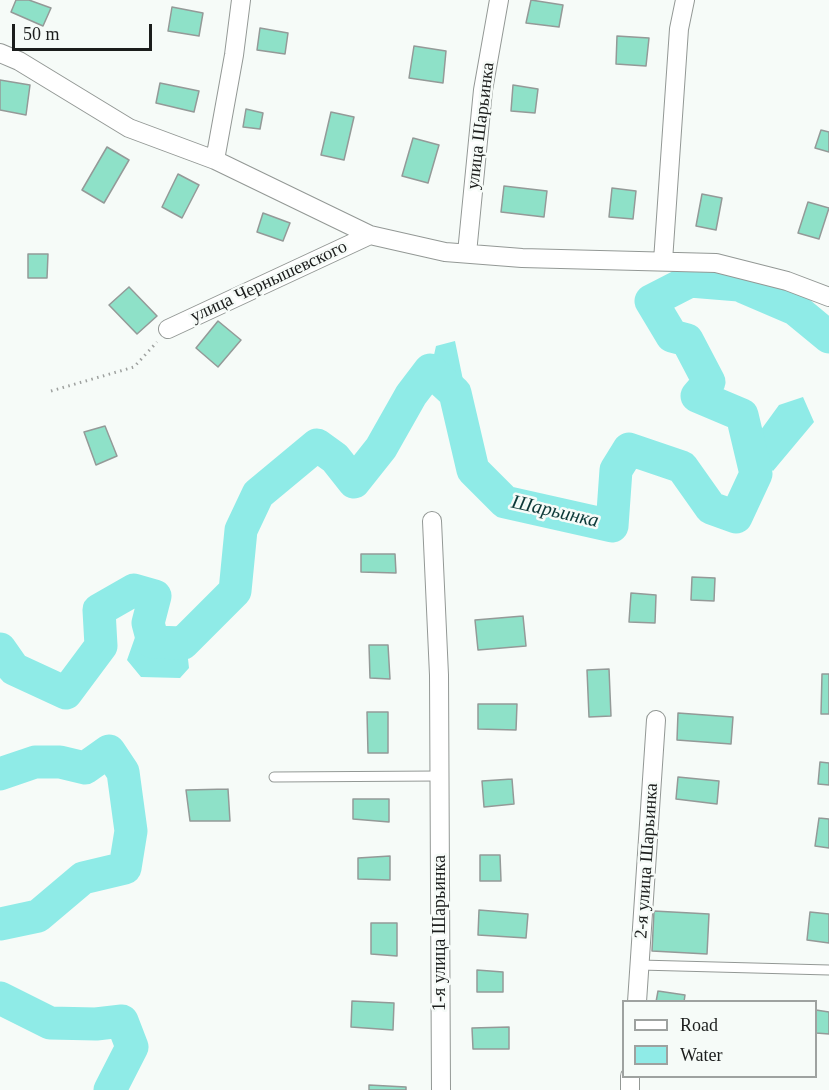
<!DOCTYPE html>
<html>
<head>
<meta charset="utf-8">
<style>
  body { margin:0 }
  #map { position:relative; width:829px; height:1090px; overflow:hidden; background:#f6fbf8; font-family:"Times New Roman",serif }
  canvas { display:block }
  .legend { position:absolute; left:622px; top:1000px; width:195px; height:78px; box-sizing:border-box; background:#f6fbf8; border:2px solid #9ea2a0; margin:0; padding:8px 10px; list-style:none; font-size:18px; color:#1b1d1c }
  .legend li { display:flex; align-items:center; gap:12px; height:30px }
  .legend b { width:30px; border:2px solid #9ea2a0 }
  .scale { position:absolute; left:12px; top:24px; width:140px; height:27px; box-sizing:border-box; border:3px solid #1b1d1c; border-top:0; padding-left:8px; font-size:18px; line-height:21px; white-space:nowrap; color:#1b1d1c; -webkit-text-stroke:4px #f6fbf8; paint-order:stroke }
</style>
</head>
<body>
<div id="map">
<canvas width="829" height="1090"></canvas>
<ul class="legend">
<li><b style="height:8px;background:#fff"></b>Road</li>
<li><b style="height:16px;background:#8febe7"></b>Water</li>
</ul>
<div class="scale">50 m</div>
</div>
<script>
const ctx = document.querySelector('canvas').getContext('2d');
ctx.lineJoin = 'round';
function fill(path, color) { ctx.fillStyle = color; ctx.fill(path, 'evenodd'); }
const toPath = rows => new Path2D(rows.map(r => 'M' + r).join(''));
function strokePath(path, color, width, dash) { ctx.strokeStyle = color; ctx.lineWidth = width; ctx.lineCap = dash ? 'butt' : 'round'; ctx.setLineDash(dash || []); ctx.stroke(path); }
function drawText(font, color, halo, rows, align = 'center') {
  ctx.font = font + ' "Times New Roman",serif'; ctx.lineWidth = 5; ctx.setLineDash([]); ctx.textBaseline = 'middle'; ctx.strokeStyle = halo; ctx.fillStyle = color; for (const [text, x, y, turn = 0] of rows) {
    ctx.save(); ctx.translate(x, y); ctx.rotate((+turn || 0) * Math.PI / 180); ctx.textAlign = isNaN(turn) ? turn : align; if (halo) ctx.strokeText(text, 0, 0); ctx.fillText(text, 0, 0); ctx.restore();
  }
}
fill(toPath([
  [455,341,463,380,439,394,428,382,436,346],
  [803,397,814,422,773,471,747,449,779,405],
  [139,626,158,631,153,642,187,650,189,668,180,678,141,677,127,660]
]), '#8febe7');
strokePath(toPath([
  [0,649,14,669,66,693,101,646,99,610,134,590,155,596,148,623,153,642,183,643,235,591,241,530,258,494,317,445,335,458,354,482,381,448,411,395,430,370,455,393,473,470,505,502,612,526,616,470,629,449,682,467,711,508,736,517,756,474,742,415,697,396,709,382,687,340,672,336,651,301,690,281,739,285,795,309,829,337],
  [0,774,35,762,60,762,85,768,109,751,123,772,131,831,125,868,83,878,38,916,0,924],
  [0,998,50,1023,96,1024,122,1021,132,1047,110,1090]
]), '#8febe7', 33);
const building = toPath([
  [16,0,29,0,51,8,43,26,11,12,16,0],
  [531,0,563,5,559,27,526,23,531,0],
  [172,7,203,13,199,36,168,31,172,7],
  [260,28,288,33,285,54,257,50,260,28],
  [617,36,649,38,646,66,616,64,617,36],
  [414,46,446,51,443,83,409,78,414,46],
  [0,80,30,85,26,115,0,110,0,80],
  [160,83,199,91,194,112,156,103,160,83],
  [513,85,538,89,535,113,511,111,513,85],
  [246,109,263,113,260,129,243,127,246,109],
  [331,112,354,117,344,160,321,155,331,112],
  [821,130,829,132,829,152,815,148,821,130],
  [413,138,439,145,428,183,402,176,413,138],
  [107,147,129,160,104,203,82,190,107,147],
  [178,174,199,185,182,218,162,207,178,174],
  [504,186,547,191,544,217,501,212,504,186],
  [612,188,636,191,633,219,609,217,612,188],
  [702,194,722,198,716,230,696,226,702,194],
  [808,202,829,208,819,239,798,233,808,202],
  [263,213,290,223,283,241,257,232,263,213],
  [28,254,48,254,47,278,28,278,28,254],
  [129,287,157,316,137,334,109,305,129,287],
  [218,321,241,340,218,367,196,348,218,321],
  [105,426,117,456,96,465,84,432,105,426],
  [361,554,395,554,396,573,361,572,361,554],
  [692,577,715,578,714,601,691,600,692,577],
  [631,593,656,595,655,623,629,622,631,593],
  [523,616,526,646,478,650,475,620,523,616],
  [369,645,388,645,390,679,370,678,369,645],
  [609,669,611,716,589,717,587,670,609,669],
  [822,674,829,674,829,714,821,714,822,674],
  [478,704,517,704,516,730,478,729,478,704],
  [367,712,388,712,388,753,368,753,367,712],
  [678,713,733,717,731,744,677,740,678,713],
  [820,762,829,763,829,785,818,784,820,762],
  [678,777,719,781,717,804,676,799,678,777],
  [512,779,514,804,484,807,482,781,512,779],
  [228,789,230,821,190,821,186,790,228,789],
  [353,799,389,799,389,822,353,819,353,799],
  [819,818,829,819,829,848,815,846,819,818],
  [480,855,500,855,501,881,480,881,480,855],
  [390,856,390,880,358,879,358,858,390,856],
  [479,910,528,914,526,938,478,935,479,910],
  [654,911,709,914,707,954,652,951,654,911],
  [810,912,829,914,829,943,807,940,810,912],
  [371,923,397,923,397,956,371,954,371,923],
  [477,970,503,972,503,992,477,992,477,970],
  [658,991,685,995,684,1002,656,1002,658,991],
  [352,1001,394,1003,393,1030,351,1027,352,1001],
  [816,1010,829,1012,829,1034,816,1033,816,1010],
  [509,1027,509,1049,473,1049,472,1028,509,1027],
  [369,1085,406,1087,406,1090,369,1090,369,1085]
]);
fill(building, '#8ee1c8');
strokePath(building, '#949a98', 1.5);
const service = toPath([
  [274,777,438,776],
  [640,965,829,970]
]);
const minor = toPath([
  [0,53,19,61,129,128,215,160,370,235,445,252,522,258,716,263,787,281,829,297],
  [215,160,234,55,241,0],
  [467,253,483,90,499,0],
  [663,261,679,29,685,0],
  [168,329,370,235],
  [432,521,439,675,441,1090],
  [637,1002,656,720],
  [630,1090,630,1076]
]);
strokePath(service, '#939895', 11);
strokePath(minor, '#939895', 20);
strokePath(toPath([
  [51,391,134,367,157,342]
]), '#9ea19f', 3, [1.5, 4.5]);
strokePath(service, '#fff', 9);
strokePath(minor, '#fff', 18);
drawText('18px', '#1b1d1c', '#f6fbf8', [
  ["улица Шарьинка",481,126,-83],
  ["улица Чернышевского",269,282,-25],
  ["2-я улица Шарьинка",647,861,-86],
  ["1-я улица Шарьинка",440,933,-90]
]);
drawText('italic 20px', '#0c3938', '#f6fbf8', [
  ["Шарьинка",555,512,13]
]);
</script>
</body>
</html>
